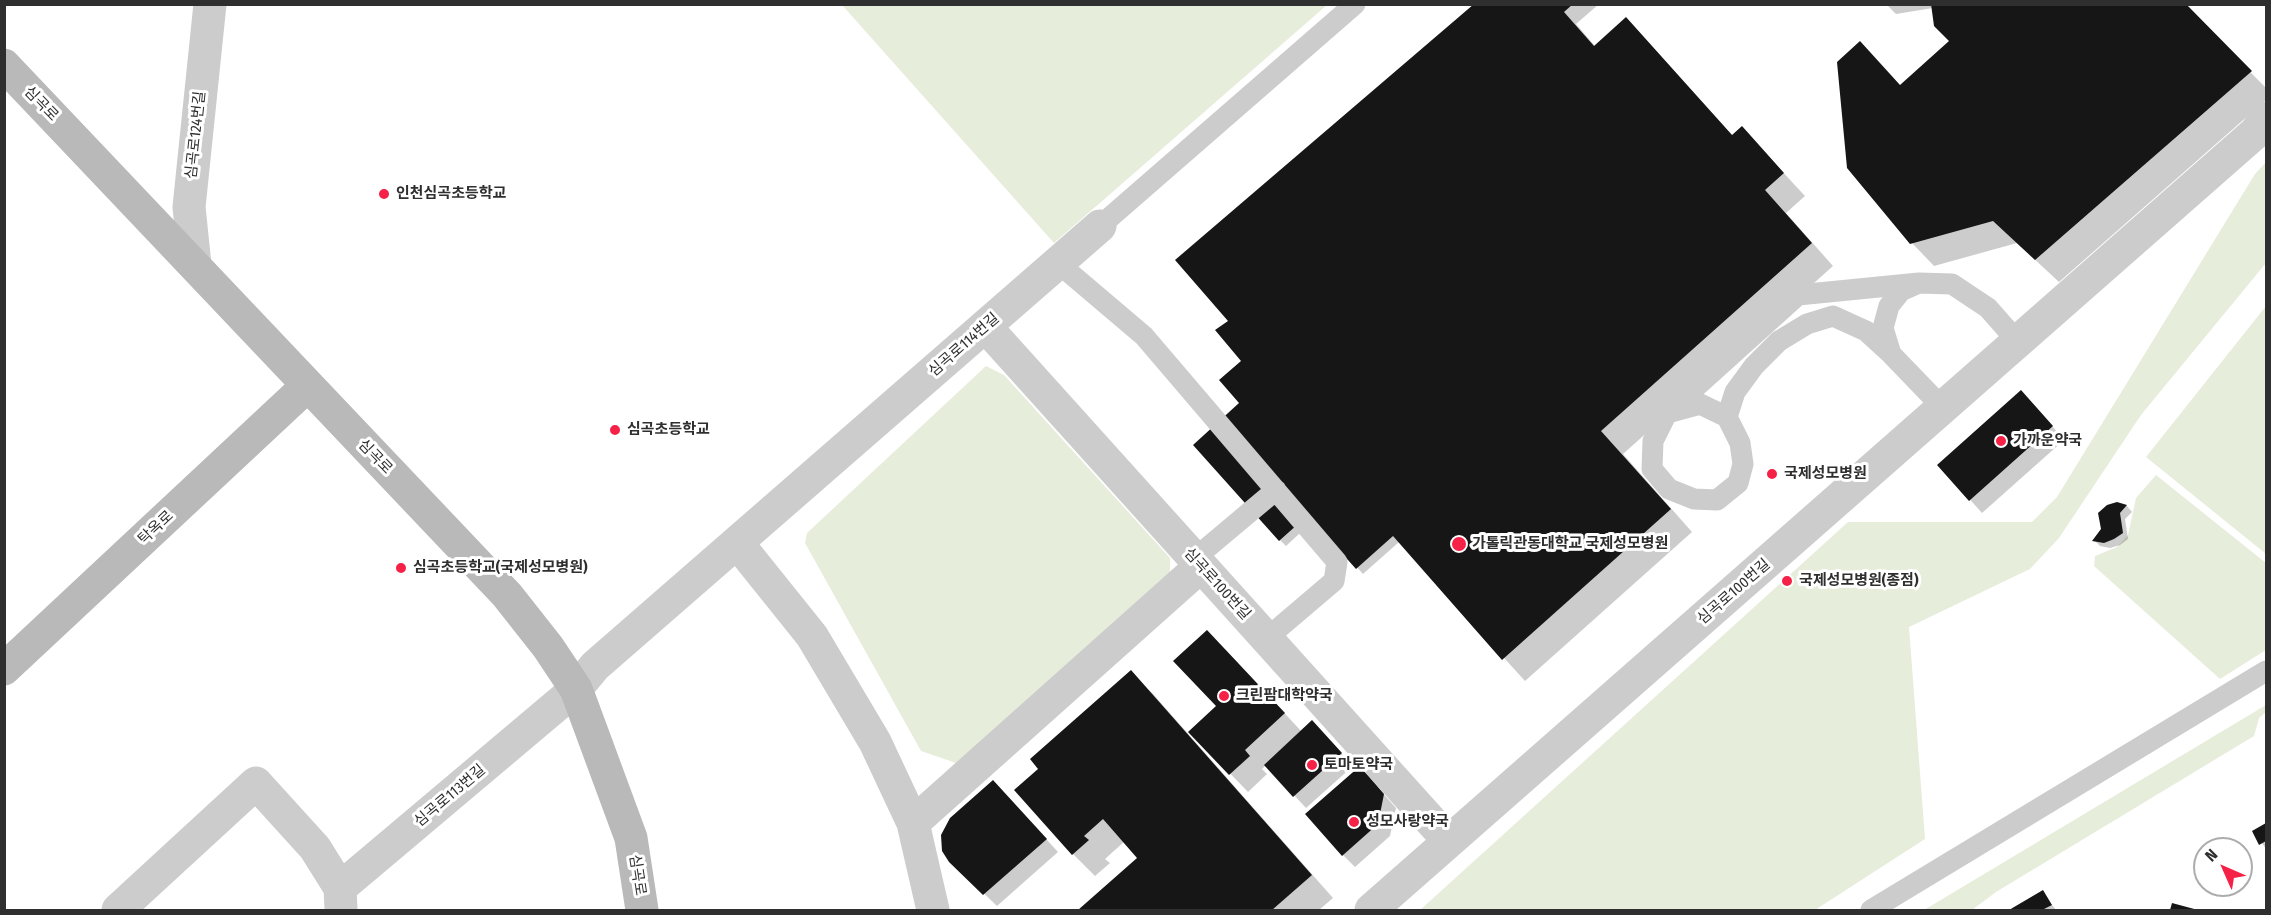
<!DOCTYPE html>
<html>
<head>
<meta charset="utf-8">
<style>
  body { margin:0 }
  #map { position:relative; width:2271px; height:915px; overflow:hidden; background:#fff; font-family:"Fira Sans Condensed",sans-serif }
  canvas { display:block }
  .frame { position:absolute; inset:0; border:6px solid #2f2f2f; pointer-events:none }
  .north { position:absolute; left:2193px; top:837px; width:60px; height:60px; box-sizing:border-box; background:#fff; border:2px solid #acacac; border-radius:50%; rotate:315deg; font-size:16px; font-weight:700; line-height:24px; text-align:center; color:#2f2f2f }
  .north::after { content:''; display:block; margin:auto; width:21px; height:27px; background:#f52146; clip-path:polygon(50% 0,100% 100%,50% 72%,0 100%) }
</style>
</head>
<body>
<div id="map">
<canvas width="2271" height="915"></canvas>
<div class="frame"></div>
<div class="north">N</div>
</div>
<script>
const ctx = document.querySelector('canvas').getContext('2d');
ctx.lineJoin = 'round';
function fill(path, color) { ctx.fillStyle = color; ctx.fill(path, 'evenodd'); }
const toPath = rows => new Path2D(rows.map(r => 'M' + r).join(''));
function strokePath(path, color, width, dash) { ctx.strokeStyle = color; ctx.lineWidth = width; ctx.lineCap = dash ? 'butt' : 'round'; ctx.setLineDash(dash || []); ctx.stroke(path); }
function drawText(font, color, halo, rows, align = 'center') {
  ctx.font = font + ' "Fira Sans Condensed","Noto Sans KR",sans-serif'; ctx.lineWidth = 6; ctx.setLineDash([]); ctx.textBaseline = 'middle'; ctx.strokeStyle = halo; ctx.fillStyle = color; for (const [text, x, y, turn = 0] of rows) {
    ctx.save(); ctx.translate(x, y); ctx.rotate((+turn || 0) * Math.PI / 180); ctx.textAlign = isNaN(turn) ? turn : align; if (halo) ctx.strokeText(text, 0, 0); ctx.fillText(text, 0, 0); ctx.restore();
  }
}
fill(toPath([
  [842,5,1327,5,1054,243],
  [2266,162,2266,263,2141,415,2059,538,2030,569,1909,627,1925,839,1815,910,1420,910,1848,522,2032,522,2057,497,2255,174],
  [2266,306,2266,554,2146,457],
  [986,366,1004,375,1170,558,1170,578,956,763,921,751,805,543,807,533],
  [2156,475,2266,563,2266,650,2220,679,2094,566,2095,556,2117,547,2128,535,2136,498],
  [2266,705,2266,712,2259,718,2254,736,1996,892,1972,910,1924,910]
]), '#e7eddb');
fill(toPath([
  [1476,4,1599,4,1576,24,1595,46,1626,19,1733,136,1742,128,1805,196,1786,213,1833,266,1623,454,1692,532,1525,681,1399,542,1363,574,1314,520,1286,546,1280,540,1239,405,1243,361,1230,321],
  [1886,4,2183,4,2266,88,2266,100,2059,282,2017,243,1934,266,1912,243,1901,86,1951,41,1933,8,1896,14],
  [2034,405,2064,440,1982,513,1939,465],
  [2117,503,2127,506,2132,512,2125,519,2128,539,2120,545,2110,548,2100,546,2094,540],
  [1225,649,1302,732,1324,735,1353,766,1306,808,1266,765,1262,769,1267,774,1248,792,1190,732,1218,706],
  [1130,672,1153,694,1333,898,1319,910,1080,910,1139,858,1125,841,1105,859,1110,863,1095,876,1073,854,1041,769],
  [1372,781,1396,808,1390,836,1355,867,1343,855],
  [1005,794,1058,852,997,906,950,861],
  [2266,825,2266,849,2254,831],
  [2042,892,2056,910,2012,910]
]), '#0003');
fill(toPath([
  [1474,4,1573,4,1564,12,1594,46,1626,17,1732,135,1742,126,1784,173,1765,190,1812,243,1601,431,1671,509,1502,660,1393,536,1356,569,1308,515,1279,541,1193,445,1239,403,1219,380,1241,361,1215,330,1228,321,1175,260],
  [1931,4,2186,4,2252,71,2035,260,1993,221,1910,244,1847,168,1837,62,1860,41,1900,85,1949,41,1934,26],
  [2021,390,2053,426,1969,501,1937,465],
  [2117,502,2127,505,2120,513,2123,533,2114,539,2104,543,2092,541,2101,529,2098,513,2107,505],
  [1207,630,1285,713,1245,750,1250,756,1229,775,1188,732,1216,706,1173,661],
  [1131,670,1312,875,1272,910,1078,910,1137,858,1103,819,1084,836,1089,840,1072,855,1014,790,1038,769,1030,759],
  [1312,720,1342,753,1293,797,1264,765],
  [1360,766,1384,794,1378,824,1342,856,1305,814],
  [993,780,1047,839,983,895,949,862,942,851,941,835,950,818],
  [2266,823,2266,841,2259,845,2252,831],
  [2043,890,2052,905,2042,910,2009,910],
  [2172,903,2198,910,2170,910]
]), '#161616');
strokePath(toPath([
  [1100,226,1355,4],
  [1058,263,1144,336,1337,562,1334,581,1267,638],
  [1700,404,1727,417,1740,443,1743,464,1738,483,1717,500,1694,499,1669,489,1652,469,1653,441,1667,413,1700,404],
  [1943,408,1891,354,1883,328,1889,306,1901,291,1919,283,1952,284,1988,308,2018,342],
  [1667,413,1798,295,1919,283],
  [1727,417,1735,392,1754,366,1779,341,1807,324,1833,316,1866,331,1889,352],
  [1195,558,1276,490],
  [1871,910,2266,671]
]), '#ccc', 21);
strokePath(toPath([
  [195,265,189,207,210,4],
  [985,326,1449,841],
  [735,544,747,555,812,636,875,742,913,823,933,910],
  [913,823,1201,566],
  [340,888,576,689,595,666,1100,226],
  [118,910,256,783,315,848,340,888,341,909],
  [1371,910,2255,133,2266,118]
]), '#ccc', 33);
strokePath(toPath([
  [4,65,507,595,548,647,576,689,631,838,642,910],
  [4,669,307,386]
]), '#b9b9b9', 33);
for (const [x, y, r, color] of [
  [384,194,6,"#f52146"],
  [615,430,6,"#f52146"],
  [2001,441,6,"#f52146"],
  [1772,474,6,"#f52146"],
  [1459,544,8,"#f52146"],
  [401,568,6,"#f52146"],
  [1787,581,6,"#f52146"],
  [1224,696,6,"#f52146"],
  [1312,765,6,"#f52146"],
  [1354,822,6,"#f52146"]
]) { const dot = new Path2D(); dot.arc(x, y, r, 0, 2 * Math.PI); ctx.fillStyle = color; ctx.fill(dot); strokePath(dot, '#fff', 2); }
drawText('15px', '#2f2f2f', '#fff', [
  ["심곡로",41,104,46],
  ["심곡로124번길",196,135,-84],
  ["심곡로114번길",964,345,-41],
  ["심곡로",375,457,46],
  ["탁옥로",156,528,-43],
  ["심곡로100번길",1217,584,48],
  ["심곡로100번길",1734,592,-41],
  ["심곡로113번길",450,796,-40],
  ["심곡로",637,875,81]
]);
drawText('bold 15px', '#2f2f2f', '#fff', [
  ["인천심곡초등학교",396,194],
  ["심곡초등학교",627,430],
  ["가까운약국",2013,441],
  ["국제성모병원",1784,474],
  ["가톨릭관동대학교 국제성모병원",1472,544],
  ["심곡초등학교(국제성모병원)",413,568],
  ["국제성모병원(종점)",1799,581],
  ["크린팜대학약국",1236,696],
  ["토마토약국",1324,765],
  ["성모사랑약국",1366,822]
], 'left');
</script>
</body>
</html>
